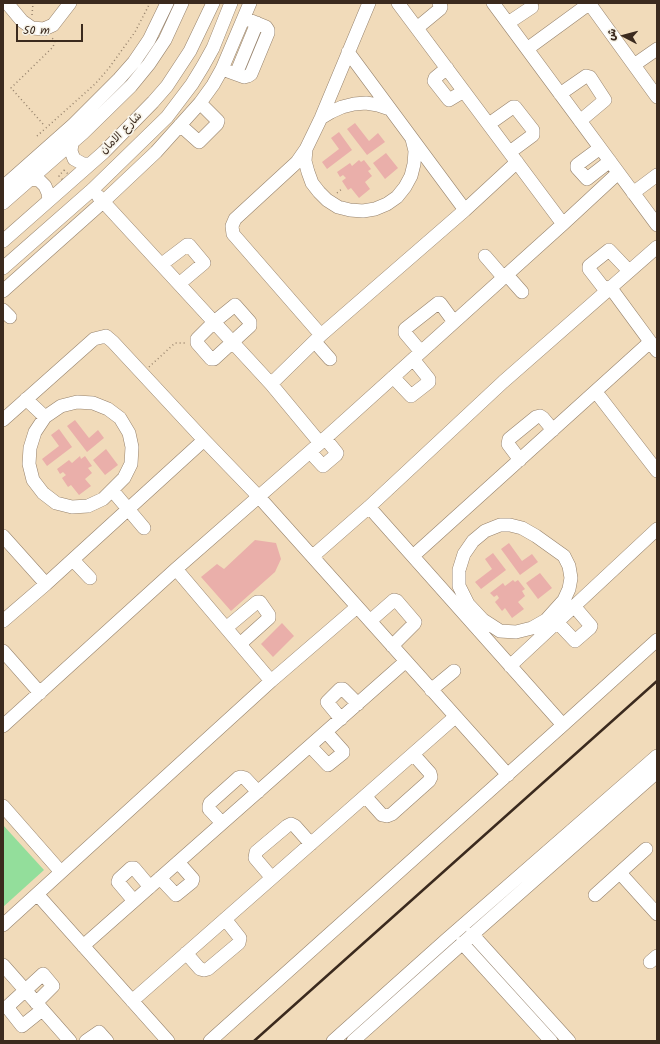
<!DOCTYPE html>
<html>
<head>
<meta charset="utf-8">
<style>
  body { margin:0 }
  #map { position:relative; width:660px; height:1044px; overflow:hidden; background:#f1dbba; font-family:Kalam,"Playpen Sans Arabic",sans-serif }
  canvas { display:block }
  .frame { position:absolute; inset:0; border:4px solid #3b2a1e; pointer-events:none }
  .north { position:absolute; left:604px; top:16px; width:40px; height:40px; -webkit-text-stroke:3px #f7f3e8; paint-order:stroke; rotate:276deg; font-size:11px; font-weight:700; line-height:16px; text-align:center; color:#3b2a1e }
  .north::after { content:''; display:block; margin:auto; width:14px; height:18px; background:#3b2a1e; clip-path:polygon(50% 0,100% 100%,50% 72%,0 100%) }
  .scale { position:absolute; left:16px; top:24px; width:67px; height:18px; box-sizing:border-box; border:2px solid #3b2a1e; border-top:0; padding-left:5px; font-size:12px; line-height:14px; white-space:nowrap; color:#3b2a1e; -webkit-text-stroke:3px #f7f3e8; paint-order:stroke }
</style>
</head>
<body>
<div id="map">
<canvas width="660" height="1044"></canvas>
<div class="frame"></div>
<div class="north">ش</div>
<div class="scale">50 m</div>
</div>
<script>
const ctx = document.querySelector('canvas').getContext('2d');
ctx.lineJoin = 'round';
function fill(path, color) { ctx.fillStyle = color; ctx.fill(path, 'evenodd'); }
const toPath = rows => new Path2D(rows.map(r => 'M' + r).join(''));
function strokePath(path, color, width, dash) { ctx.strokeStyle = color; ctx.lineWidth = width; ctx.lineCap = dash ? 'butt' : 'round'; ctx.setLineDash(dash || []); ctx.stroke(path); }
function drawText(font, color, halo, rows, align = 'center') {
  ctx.font = font + ' Kalam,"Playpen Sans Arabic",sans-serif'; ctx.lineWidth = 3.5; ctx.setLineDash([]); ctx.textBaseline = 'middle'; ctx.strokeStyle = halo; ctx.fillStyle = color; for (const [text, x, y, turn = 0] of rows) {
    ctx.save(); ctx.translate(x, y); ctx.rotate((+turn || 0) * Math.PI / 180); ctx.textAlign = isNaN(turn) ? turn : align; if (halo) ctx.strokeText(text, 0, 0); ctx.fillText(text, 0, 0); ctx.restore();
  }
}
fill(toPath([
  [3,825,44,870,3,907]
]), '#93de9b');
fill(toPath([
  [355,123,369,141,378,133,385,142,367,155,347,129],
  [339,132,352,150,327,169,322,162,339,149,331,138],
  [386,153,398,168,385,179,373,163],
  [359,160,361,162,364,160,371,169,368,171,372,176,365,182,370,189,359,198,351,188,348,190,342,181,346,178,343,175,340,177,337,172,350,163,352,166],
  [75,420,89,438,98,430,104,438,87,452,67,426],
  [59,429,72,447,47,466,42,459,59,446,51,435],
  [106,449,118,465,105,475,93,460],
  [80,456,81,459,85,456,92,466,88,468,92,473,85,479,91,486,79,495,71,485,68,487,62,478,66,475,63,472,60,474,57,469,69,460,72,463],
  [255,540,276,543,281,559,275,572,231,611,201,577,217,564,224,569],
  [509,543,522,561,532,554,538,562,520,575,501,549],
  [493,553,506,570,481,589,475,582,492,569,485,559],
  [540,573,552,588,538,599,526,583],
  [513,580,515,582,518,580,525,589,522,591,525,596,518,602,524,609,512,618,505,608,502,611,495,602,499,598,497,595,494,597,490,593,503,583,505,586],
  [282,623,294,636,273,657,261,644]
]), '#eaafaa');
const minor = toPath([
  [7,3,22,21,32,28,44,29,53,25,70,3],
  [398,3,563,224],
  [493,3,657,225],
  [589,3,657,97],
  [508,23,532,7],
  [417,28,440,9,441,7,439,3],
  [527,49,590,3],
  [348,52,465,210],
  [634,65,657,49],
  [447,68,435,78,434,81,449,100,464,91],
  [222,69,244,77,248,76,251,74,268,33,268,30,266,27,244,18],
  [236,74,257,23],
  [560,94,586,76,590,77,605,100,580,121],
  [321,118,331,112,342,107,354,104,366,103,378,105,390,109],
  [489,124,513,107,515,107,533,130,533,135,510,152],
  [180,125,199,142,217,124,218,121,200,103],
  [72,143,71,151,74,159,83,164,90,164],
  [600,148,577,165,577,168,587,179,610,161],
  [306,149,305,161,308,172,312,183,319,192,327,200,338,207,350,210,363,211,375,209,387,204,397,197,405,187,411,176,414,164,415,151,412,139],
  [31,179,39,180,45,186,48,193,49,200],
  [3,187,74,124,119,79,134,62,149,40,167,3],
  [633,193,657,175],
  [98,196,271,384,320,443],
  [3,203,83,133,131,86,149,64,165,40,182,3],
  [3,241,104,152,153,102,167,86,190,51,213,3],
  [485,256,504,278],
  [162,264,187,245,189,245,204,263,179,284],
  [3,268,93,189,167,117,192,84,203,66,213,48,231,3],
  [507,275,522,292],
  [610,287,657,351],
  [3,291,104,201,156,152,200,103,213,85,222,69,250,3],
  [606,291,589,269,589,266,609,250,629,271],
  [235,305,250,322,250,326,214,359,211,359,197,343,197,339,214,322,235,305],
  [3,310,10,317],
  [321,335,233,234,232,226,235,219,297,162,306,149,321,118,369,3],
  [315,342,330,359],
  [421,352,405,333,405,329,438,303,440,303,454,322],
  [393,377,411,396,429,382,429,379,413,359],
  [271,384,321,335,465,210,517,162],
  [596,392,657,471],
  [26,399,45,417],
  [77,402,93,403,108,409,120,418,129,433,132,447,131,464,124,478,103,499,88,506,72,507,56,503,43,493,33,480,29,464,30,448,35,432,45,417,61,406,77,402],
  [3,420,94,339,106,336,113,342,204,440,259,497,508,775],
  [310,452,323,466,336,455,337,453,325,438],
  [520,460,508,444,509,439,536,417,540,416,543,418,553,430],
  [112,490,144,528],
  [369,507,563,725],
  [500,525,510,525,522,528,536,536,564,556,569,566,571,578,569,589,564,600,546,620,532,628,516,632,500,631,483,620,468,604,459,586,459,570,464,554,473,541,485,531,500,525],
  [3,536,46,584],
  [313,556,369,507,503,382,657,247],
  [413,556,650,342],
  [73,560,90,578],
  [176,569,271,681],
  [3,621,46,584,204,440],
  [370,621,394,600,397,601,415,622,414,624,392,646],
  [557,622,575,641,590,628,591,626,574,606],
  [226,628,257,602,260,602,269,615,269,618,240,644],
  [3,651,40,693],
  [510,666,657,529],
  [431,690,454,671],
  [341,719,327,702,340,689,343,689,358,704],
  [3,726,176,569,320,443,563,224,618,173],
  [310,746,328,765,343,753,343,751,326,732],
  [365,796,382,815,387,816,392,814,429,781,431,777,430,773,413,754],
  [3,806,61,872],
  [222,823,209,809,209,806,210,803,238,778,241,777,245,778,258,792],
  [620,873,657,914],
  [160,878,176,895,192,882,193,879,178,862],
  [272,878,255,858,256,852,287,826,291,824,295,826,311,844],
  [37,894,168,1041],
  [595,895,646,849],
  [134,901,118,882,119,879,131,868,134,868,150,887],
  [3,925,271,681,357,607],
  [472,934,569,1041],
  [462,943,551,1041],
  [83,946,406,661],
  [186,953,200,969,204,970,208,969,239,943,240,938,225,919],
  [650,962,657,956],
  [3,965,70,1041],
  [132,1001,455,717],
  [36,1003,53,986,43,974,7,1007,22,1026,42,1010],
  [86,1041,99,1032,107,1041],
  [210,1041,563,725,657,640],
  [333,1041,446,940,657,756],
  [353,1041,455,950,657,772]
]);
strokePath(minor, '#96826c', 14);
strokePath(toPath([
  [32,15,33,3],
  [43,124,11,88,53,47,55,41,52,38],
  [37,136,95,84,109,68,135,32,150,3],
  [64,170,70,176,65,182,59,176,64,170],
  [337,193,343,188],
  [149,367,175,343,186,343]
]), '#96826c', 1.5, [1, 3]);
strokePath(minor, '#fff', 13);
strokePath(toPath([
  [254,1041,657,681]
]), '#3b2a1e', 2.5);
drawText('11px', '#3b2a1e', '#f7f3e8', [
  ["شارع الامان",122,134,-45]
]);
</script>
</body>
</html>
